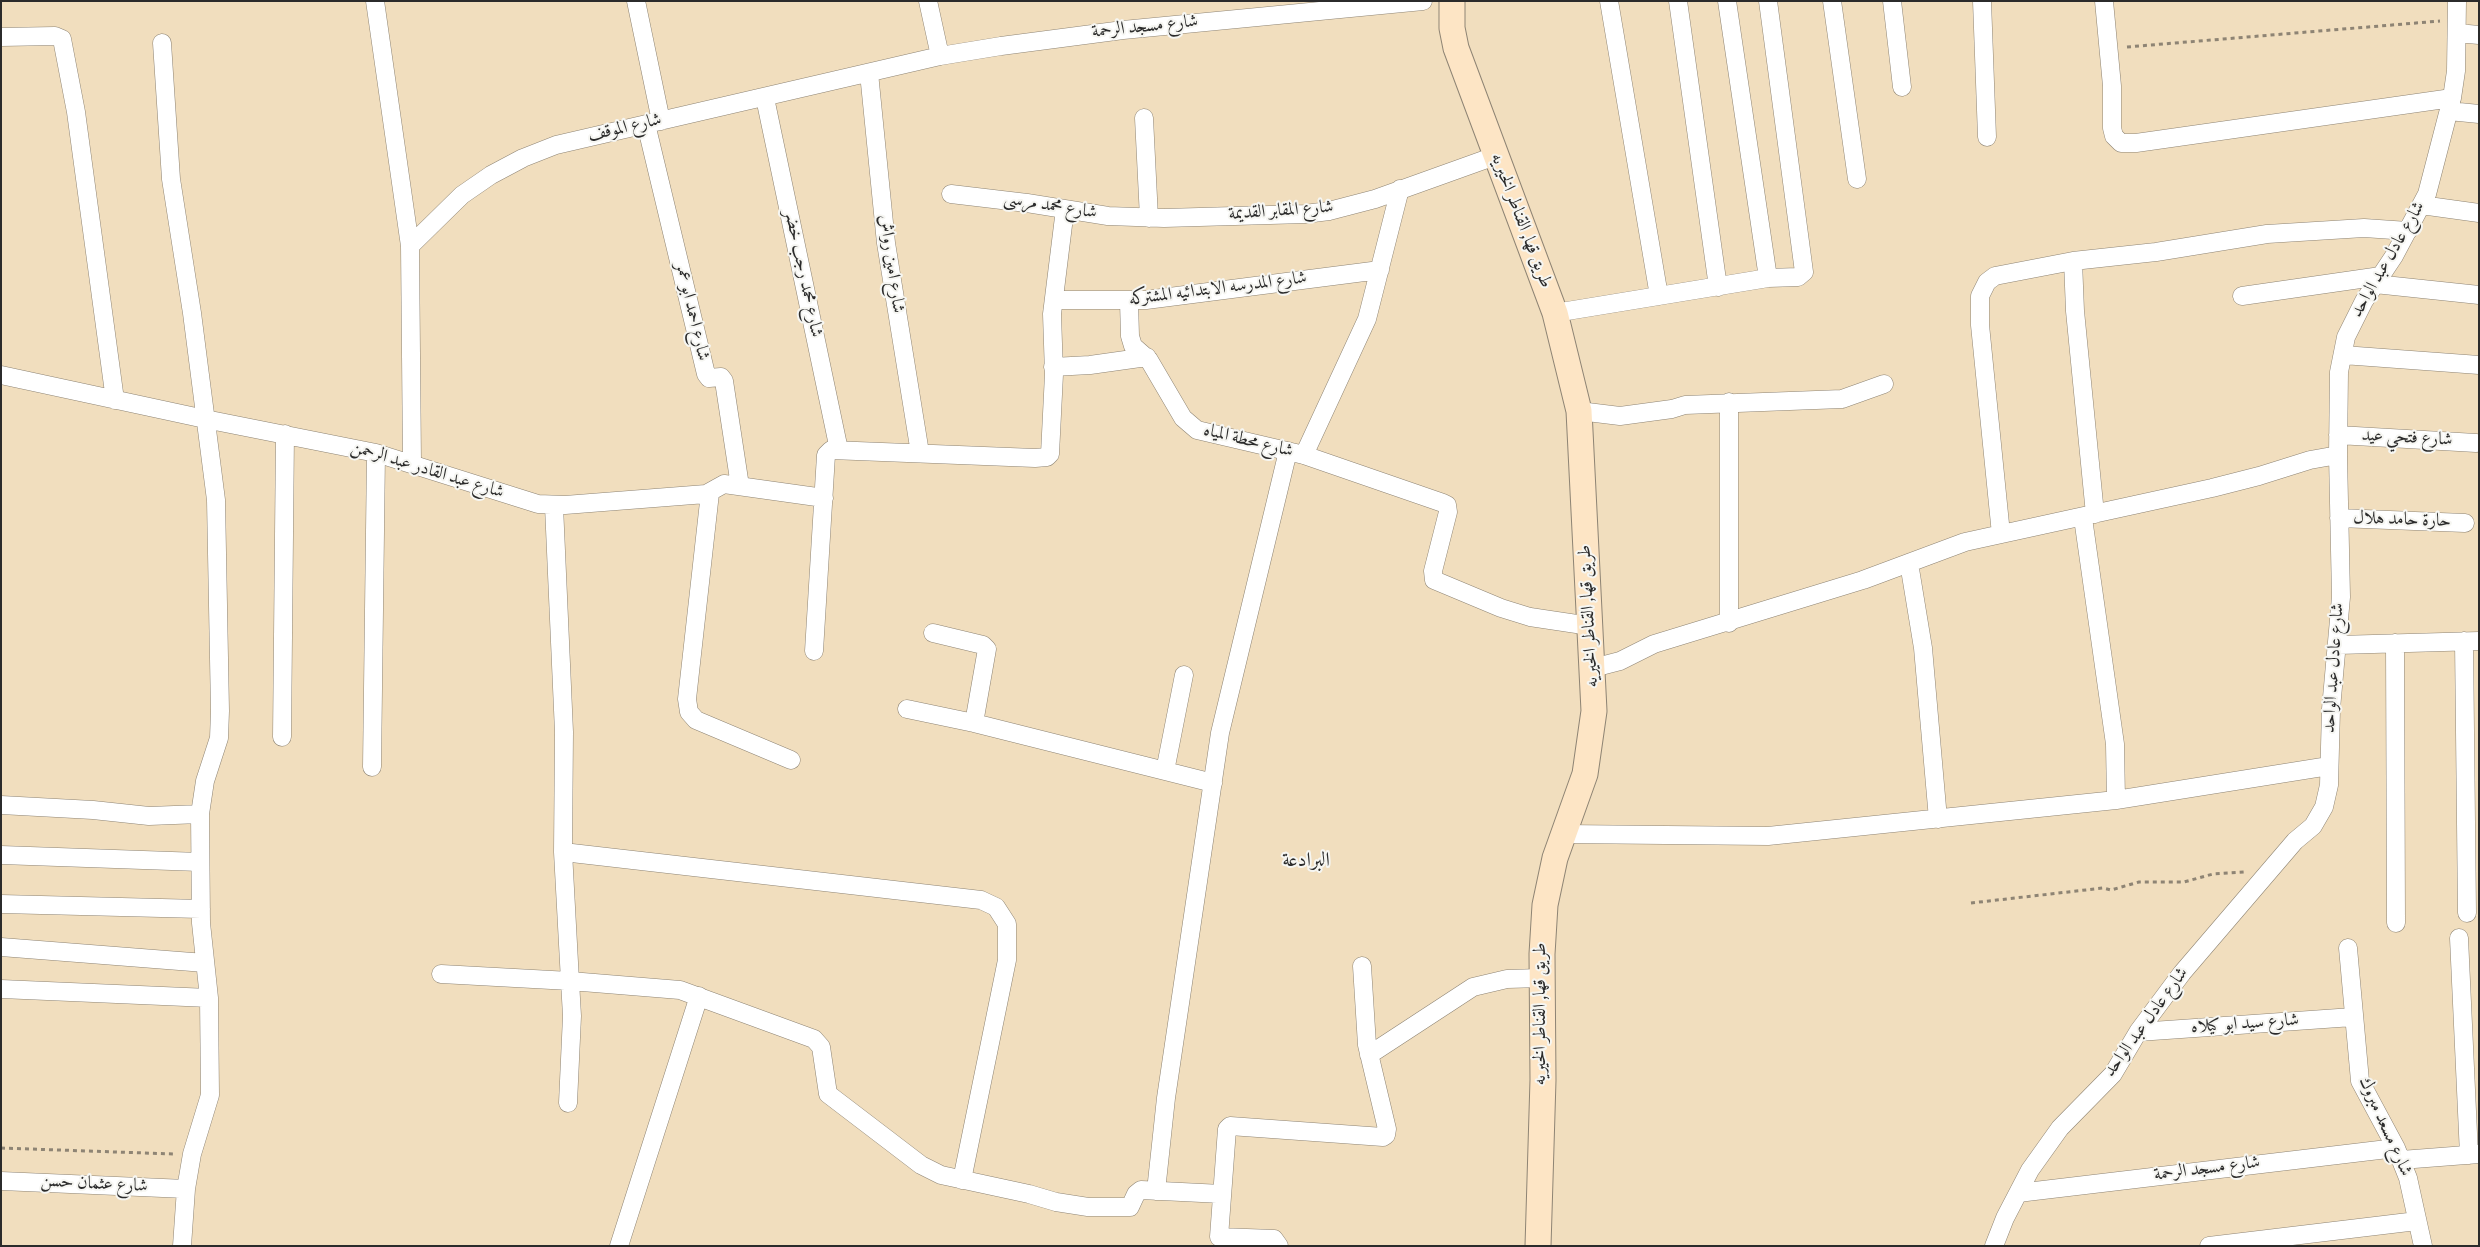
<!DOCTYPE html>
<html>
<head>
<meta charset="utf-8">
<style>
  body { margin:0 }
  #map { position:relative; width:2480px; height:1247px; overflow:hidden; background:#f1debe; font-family:Vollkorn,serif }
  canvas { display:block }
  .frame { position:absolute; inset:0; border:2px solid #2b2b2b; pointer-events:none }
</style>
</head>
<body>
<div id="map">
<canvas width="2480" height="1247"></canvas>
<div class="frame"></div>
</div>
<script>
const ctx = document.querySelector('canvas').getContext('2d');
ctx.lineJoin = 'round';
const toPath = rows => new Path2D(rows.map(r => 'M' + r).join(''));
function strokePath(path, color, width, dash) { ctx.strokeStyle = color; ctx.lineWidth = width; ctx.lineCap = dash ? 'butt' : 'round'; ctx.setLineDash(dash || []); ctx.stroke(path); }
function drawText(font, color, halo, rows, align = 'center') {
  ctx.font = font + ' Vollkorn,Amiri,serif'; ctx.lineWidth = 4; ctx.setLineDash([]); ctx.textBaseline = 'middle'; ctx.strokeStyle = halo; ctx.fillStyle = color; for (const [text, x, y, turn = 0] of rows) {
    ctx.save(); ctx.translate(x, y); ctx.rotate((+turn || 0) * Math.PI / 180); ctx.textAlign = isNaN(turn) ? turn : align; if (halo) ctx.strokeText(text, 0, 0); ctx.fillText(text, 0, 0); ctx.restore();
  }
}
const street = toPath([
  [375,1,410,246,412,463],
  [636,1,661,121],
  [928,1,940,56],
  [1609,1,1659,296],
  [1678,1,1718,287],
  [1727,1,1768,278],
  [1832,1,1857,179],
  [1892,1,1902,87],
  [1982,1,1987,137],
  [2104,1,2112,86,2112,128,2114,136,2121,143,2136,143,2452,98],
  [2457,33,2479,35],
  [1,37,55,36,62,39,76,112,115,400],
  [162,43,171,179,192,313,216,500,220,711,219,738,205,781,200,814,201,923,209,998,210,1095,192,1154,186,1189,182,1246],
  [869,73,886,243,920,453],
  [765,98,839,450],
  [2449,111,2479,114],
  [1144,118,1149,218],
  [646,124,706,374,709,378,721,377,724,381,740,486],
  [951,194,1027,203,1108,216,1164,218,1305,214,1329,211,1375,199,1495,156],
  [2421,205,2479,213],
  [410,246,462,195,491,175,523,158,556,145,940,56,1001,46,1123,30,1423,1],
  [2073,261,2075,311,2095,514],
  [2375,284,2479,295],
  [2242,296,2381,276],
  [1055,300,1146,300,1380,270],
  [1129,302,1130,336,1133,346,1149,360,1183,418,1197,430,1304,455,1443,503,1447,505,1448,512,1433,571,1434,580,1501,608,1530,617,1590,626],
  [1555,313,1768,278,1798,277,1804,272,1768,1],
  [2343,355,2479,365],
  [1053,367,1090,365,1147,357],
  [1,375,205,419,376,453,538,504,565,505,706,494,724,484,824,498],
  [1579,411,1620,416,1672,409,1685,405,1842,399,1884,384],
  [2338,435,2476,443],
  [1304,455,1367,319,1400,189],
  [710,493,687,699,689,712,696,720,791,760],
  [554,506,564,732,563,852,570,981,680,990,814,1039,821,1047,828,1094,921,1165,941,1175,1029,1194,1056,1202,1088,1207,1130,1207,1136,1194,1141,1190,1222,1194],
  [2083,518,2115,744,2116,800],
  [2339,518,2465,523],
  [2001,534,1980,325,1980,296,1987,282,1995,276,2073,261,2156,252,2267,234,2364,228,2408,231],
  [1909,563,1923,648,1938,819],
  [1729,623,1729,402],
  [933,633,983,645,987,649,974,723],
  [2464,641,2467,913],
  [2395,643,2396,923],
  [2338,645,2479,641],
  [814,651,826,455,831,450,1035,458,1047,457,1050,454,1054,374,1052,314,1065,209],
  [1593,668,1620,661,1654,644,1863,580,1965,542,2212,488,2259,476,2310,460,2338,455],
  [907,709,974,723,1213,783],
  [282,737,285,434],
  [372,767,376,453],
  [1165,771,1184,675],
  [1,805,93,810,149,816,200,814],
  [1563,834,1768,836,2116,800,2329,766],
  [563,852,981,900,996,907,1007,924,1007,960,962,1180],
  [1,855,200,862],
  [1,904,201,909],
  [2459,938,2469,1155],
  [1,947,205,963],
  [2348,948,2360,1081,2396,1148,2408,1178,2423,1246],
  [441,974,570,981,572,1016,568,1103],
  [1,989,209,998],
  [2138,1032,2353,1017],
  [1369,1055,1473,987,1507,979,1541,978],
  [2401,1160,2479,1154],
  [1,1181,186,1189],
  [1156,1191,1166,1098,1220,733,1288,451],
  [2018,1193,2396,1148],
  [619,1246,699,996],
  [1279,1246,1274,1239,1219,1237,1227,1129,1230,1126,1383,1137,1386,1135,1387,1129,1367,1045,1362,966],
  [1994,1246,2005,1218,2030,1170,2060,1128,2113,1074,2138,1032,2182,973,2295,841,2313,826,2324,807,2329,785,2331,709,2341,597,2338,455,2339,372,2346,337,2364,301,2394,256,2427,194,2452,98,2456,71,2457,1],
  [2209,1246,2417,1221]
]);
const secondary = toPath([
  [1452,1,1452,28,1456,48,1555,313,1579,411,1594,711,1585,774,1555,858,1545,905,1542,954,1543,1080,1538,1246]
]);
strokePath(street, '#8e8474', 19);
strokePath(secondary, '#8e8474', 27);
strokePath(toPath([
  [2127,47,2440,21],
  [1971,903,2103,888,2111,890,2139,882,2184,882,2213,874,2244,872],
  [1,1148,174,1154]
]), '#8e8474', 3, [4, 4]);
strokePath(street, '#fff', 18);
strokePath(secondary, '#fde5c5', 25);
drawText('18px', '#2b2b2b', '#f6f6f2', [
  ["شارع مسجد الرحمة",1145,28,-6],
  ["شارع الموقف",625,129,-13],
  ["شارع محمد مرسى",1050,207,9],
  ["شارع المقابر القديمة",1281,212,-4],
  ["طريق قها, القناطر الخيريه",1520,221,69],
  ["شارع عادل عبد الواحد",2389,260,-60],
  ["شارع امين رواش",890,264,82],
  ["شارع محمد رجب خضر",802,274,78],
  ["شارع المدرسه الابتدائيه المشتركه",1218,290,-7],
  ["شارع احمد ابو عمر",691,312,77],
  ["شارع فتحي عيد",2407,439,3],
  ["شارع محطة المياه",1248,442,14],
  ["شارع عبد القادر عبد الرحمن",427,471,17],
  ["حارة حامد هلال",2402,521,2],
  ["طريق قها, القناطر الخيريه",1590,616,-93],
  ["شارع عادل عبد الواحد",2335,668,-86],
  ["طريق قها, القناطر الخيريه",1542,1014,-90],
  ["شارع عادل عبد الواحد",2147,1023,-54],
  ["شارع سيد ابو كيلاه",2245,1025,-4],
  ["شارع مسعد مبروك",2384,1127,66],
  ["شارع مسجد الرحمة",2207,1170,-7],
  ["شارع عثمان حسن",94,1185,3]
]);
drawText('20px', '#2b2b2b', '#f6f6f2', [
  ["البرادعة",1306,862]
]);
</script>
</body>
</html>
